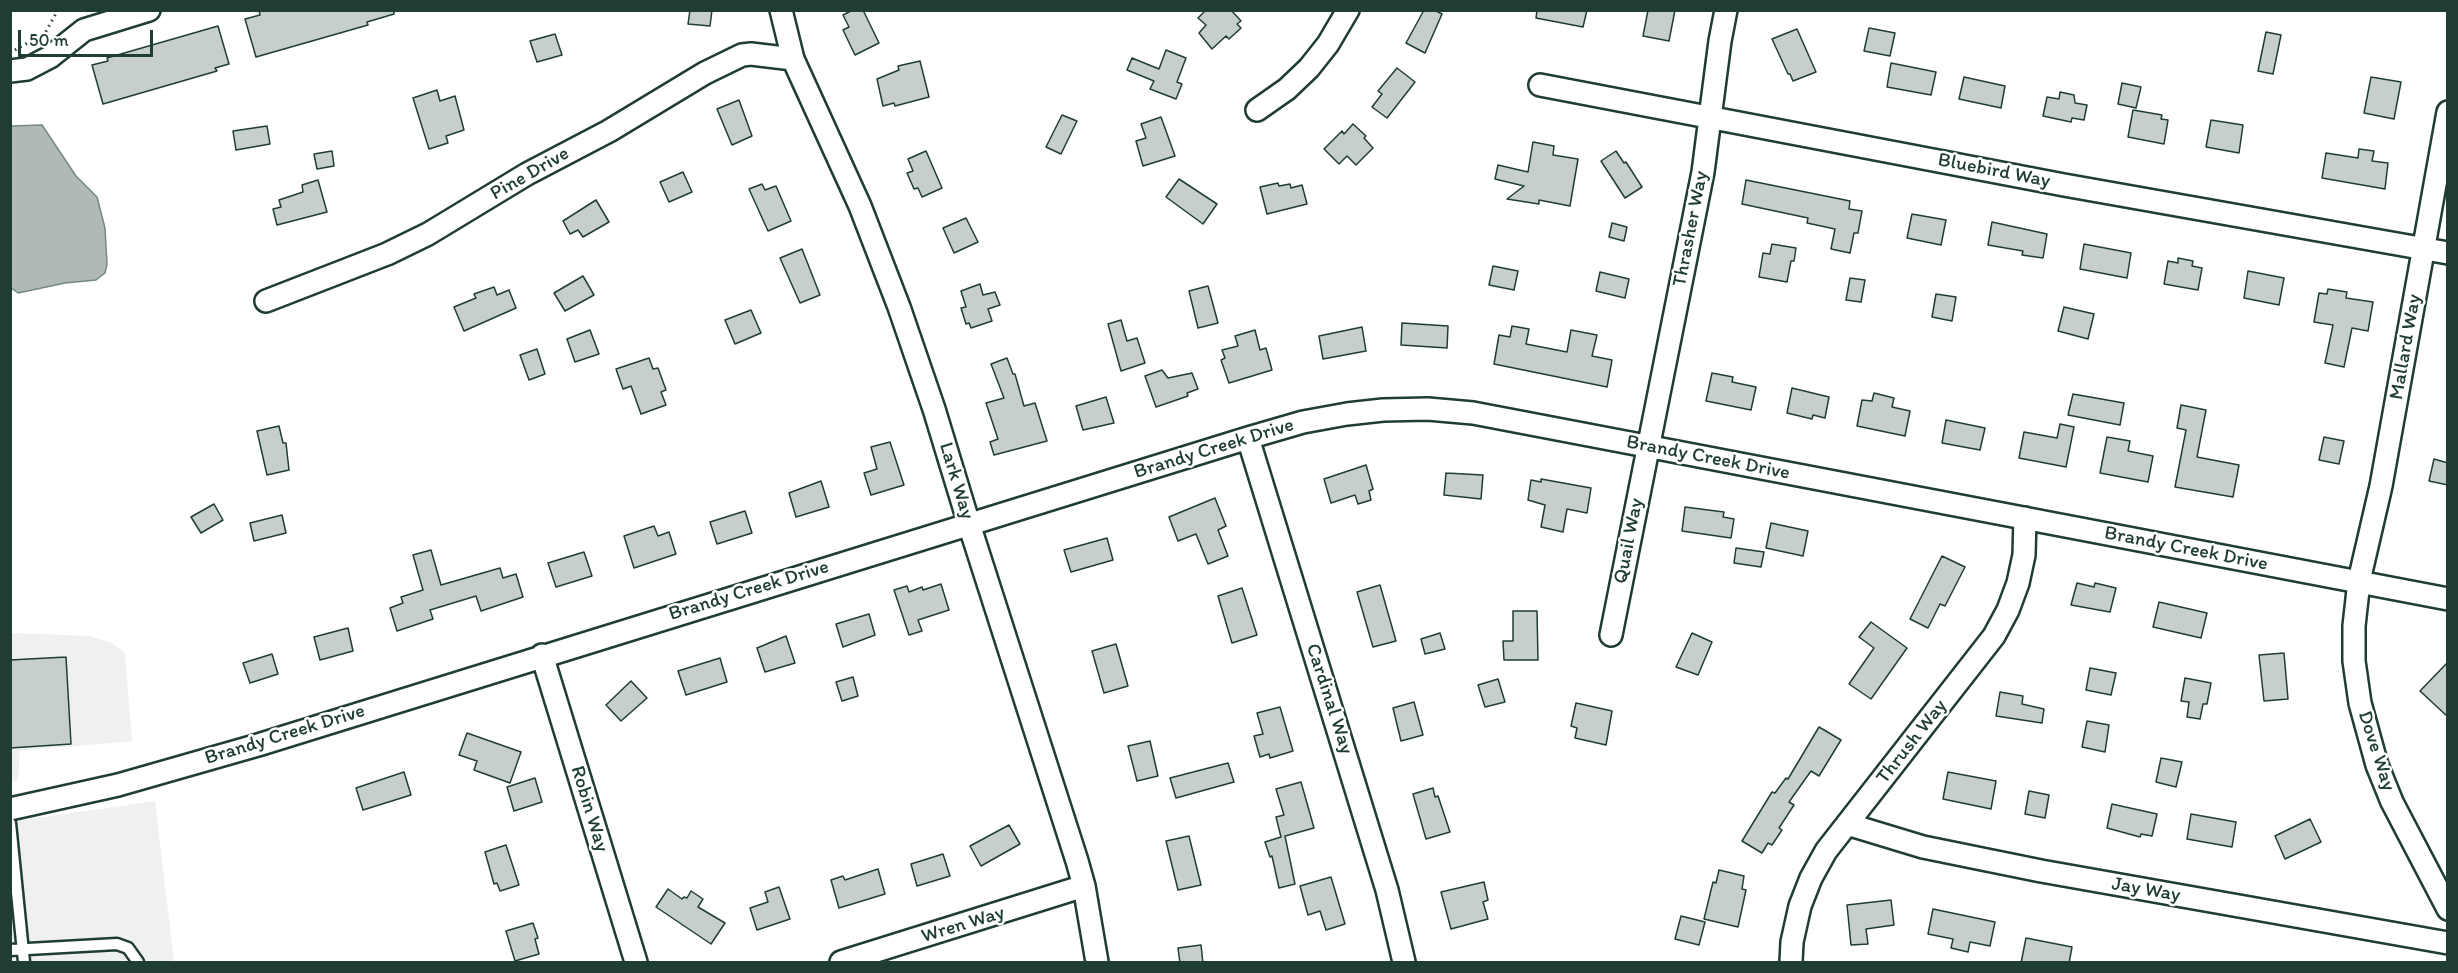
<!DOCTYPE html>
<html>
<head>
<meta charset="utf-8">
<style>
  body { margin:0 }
  #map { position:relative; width:2458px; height:973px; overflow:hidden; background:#fff; font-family:Itim,sans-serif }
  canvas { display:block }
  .frame { position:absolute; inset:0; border:12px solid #1f3d34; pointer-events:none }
  .scale { position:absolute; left:18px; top:30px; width:135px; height:27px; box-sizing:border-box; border:3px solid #1f3d34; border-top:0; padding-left:8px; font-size:18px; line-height:21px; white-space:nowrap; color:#1f3d34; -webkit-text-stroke:4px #fff; paint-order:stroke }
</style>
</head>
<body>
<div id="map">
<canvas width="2458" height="973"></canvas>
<div class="frame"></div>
<div class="scale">50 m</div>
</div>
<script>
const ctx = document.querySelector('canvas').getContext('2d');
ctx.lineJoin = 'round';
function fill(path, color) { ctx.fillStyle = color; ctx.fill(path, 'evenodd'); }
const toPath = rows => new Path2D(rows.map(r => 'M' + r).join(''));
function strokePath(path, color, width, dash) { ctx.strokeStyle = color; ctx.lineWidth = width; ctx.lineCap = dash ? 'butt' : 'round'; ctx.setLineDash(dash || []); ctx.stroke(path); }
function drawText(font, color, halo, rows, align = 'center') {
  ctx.font = font + ' Itim,sans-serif'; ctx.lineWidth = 5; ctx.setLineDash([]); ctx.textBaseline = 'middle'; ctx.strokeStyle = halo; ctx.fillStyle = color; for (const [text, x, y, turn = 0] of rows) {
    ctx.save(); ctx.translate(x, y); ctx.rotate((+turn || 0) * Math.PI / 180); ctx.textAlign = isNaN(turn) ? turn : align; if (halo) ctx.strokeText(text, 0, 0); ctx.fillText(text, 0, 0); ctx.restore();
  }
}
fill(toPath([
  [11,633,90,636,112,643,125,653,132,741,20,751,18,781,11,781],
  [155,801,174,962,11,962,10,822]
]), '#eef1f0');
const water = toPath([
  [42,125,76,176,97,197,105,228,107,264,105,273,96,280,65,283,18,293,10,287,11,126,42,125]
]);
fill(water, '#afbab7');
strokePath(water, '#758883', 1.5);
const building = toPath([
  [259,10,394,10,394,14,367,22,368,25,256,57,245,19,260,15,259,10],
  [690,10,712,10,710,26,688,24,690,10],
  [853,10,863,10,879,43,855,55,843,30,849,27,843,15,853,10],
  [1206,10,1231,10,1241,21,1237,24,1241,28,1229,39,1226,36,1212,49,1199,33,1206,25,1198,18,1206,10],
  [1424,10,1434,10,1442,14,1425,53,1406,43,1424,10],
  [1537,10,1587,10,1583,27,1536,18,1537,10],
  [1648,10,1675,10,1669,41,1643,36,1648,10],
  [218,26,229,64,215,68,217,71,103,104,92,65,108,61,107,58,218,26],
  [1869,28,1895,33,1890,56,1864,51,1869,28],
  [1797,29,1816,72,1793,81,1790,74,1788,74,1772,39,1797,29],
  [2266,32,2281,35,2273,74,2258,71,2266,32],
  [555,34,562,55,537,62,530,41,555,34],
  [1166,50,1186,58,1177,82,1182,84,1176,99,1150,89,1154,81,1127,70,1132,58,1159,69,1166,50],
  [920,61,929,97,895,106,894,103,883,106,877,79,899,70,898,66,920,61],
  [1891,63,1936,72,1931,95,1887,87,1891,63],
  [1397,68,1415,82,1387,118,1372,107,1382,94,1378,91,1397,68],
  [1964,77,2005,86,2001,108,1959,99,1964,77],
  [2371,77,2401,82,2394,119,2364,113,2371,77],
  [2122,83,2141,87,2136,108,2118,104,2122,83],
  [437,90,440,101,455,96,464,130,446,136,448,143,429,149,413,98,437,90],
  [2060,92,2074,95,2075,103,2087,105,2084,120,2072,118,2071,122,2043,116,2047,97,2059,99,2060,92],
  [739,100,752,136,732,145,717,109,739,100],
  [2133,110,2162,115,2161,119,2168,120,2164,144,2128,137,2133,110],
  [1062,115,1077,121,1061,154,1046,147,1062,115],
  [1161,117,1175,156,1143,166,1136,141,1146,138,1141,124,1161,117],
  [2211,120,2243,125,2239,153,2206,147,2211,120],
  [1353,124,1366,136,1364,138,1373,148,1356,165,1347,156,1339,164,1324,149,1342,131,1344,134,1353,124],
  [267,126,270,144,236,150,233,131,267,126],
  [1533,142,1554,146,1553,155,1578,159,1570,206,1539,200,1539,204,1507,199,1524,186,1495,179,1498,165,1528,172,1533,142],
  [2359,149,2374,151,2372,161,2388,163,2385,189,2322,178,2326,153,2358,158,2359,149],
  [332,151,334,166,317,169,314,154,332,151],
  [926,151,942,188,922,197,918,188,914,189,907,173,913,171,908,159,926,151],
  [1616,151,1624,163,1626,162,1642,187,1625,198,1601,161,1616,151],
  [683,172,692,192,669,202,660,182,683,172],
  [1179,179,1217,204,1203,224,1166,197,1179,179],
  [318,180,327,212,277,225,273,209,281,207,279,200,303,192,302,185,318,180],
  [1746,180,1850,201,1849,209,1862,211,1858,233,1854,233,1850,253,1831,249,1835,229,1807,223,1808,218,1742,204,1746,180],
  [1278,183,1279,186,1290,184,1291,188,1302,185,1307,204,1267,214,1260,187,1278,183],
  [762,184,765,190,776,186,791,221,768,231,749,189,762,184],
  [596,200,609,222,583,237,578,230,570,234,563,221,596,200],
  [1912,214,1946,220,1941,245,1907,238,1912,214],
  [966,218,978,242,954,253,943,228,966,218],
  [1992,222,2047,234,2043,258,2022,255,2023,251,1988,245,1992,222],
  [1612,223,1627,227,1624,241,1609,237,1612,223],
  [1772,244,1796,248,1794,261,1791,261,1787,282,1759,277,1763,253,1770,254,1772,244],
  [2084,244,2131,253,2127,278,2080,269,2084,244],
  [802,249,820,295,800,303,780,258,802,249],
  [2178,258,2193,261,2192,266,2202,268,2198,290,2164,284,2168,261,2178,263,2178,258],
  [1493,266,1518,271,1514,290,1489,285,1493,266],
  [2248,271,2284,278,2279,305,2244,298,2248,271],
  [1600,272,1629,279,1625,298,1596,291,1600,272],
  [583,276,594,295,565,311,554,293,583,276],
  [1850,278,1865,280,1861,302,1846,300,1850,278],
  [980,284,983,295,995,292,1000,305,988,309,992,321,971,328,969,323,966,324,961,308,966,307,961,291,980,284],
  [1208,286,1218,323,1198,328,1189,291,1208,286],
  [494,287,497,295,509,290,516,308,464,331,454,307,476,298,474,294,494,287],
  [2328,289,2347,292,2346,298,2373,302,2368,331,2352,328,2344,367,2325,363,2333,325,2314,322,2319,293,2327,294,2328,289],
  [1936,294,1956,297,1952,321,1932,317,1936,294],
  [2064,307,2094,314,2088,339,2058,331,2064,307],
  [751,310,761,333,735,344,725,320,751,310],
  [1121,320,1127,341,1137,338,1145,363,1121,371,1108,324,1121,320],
  [1402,323,1448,326,1447,348,1401,345,1402,323],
  [1512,326,1529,329,1526,344,1567,352,1571,330,1597,335,1592,356,1612,360,1607,387,1494,364,1499,335,1510,337,1512,326],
  [1362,327,1366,351,1323,359,1319,336,1362,327],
  [590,330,599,354,575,362,567,339,590,330],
  [1255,330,1260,350,1266,348,1272,370,1229,383,1221,360,1225,358,1222,350,1238,346,1235,336,1255,330],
  [537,349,545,374,529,380,520,355,537,349],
  [649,358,653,369,658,368,666,390,661,392,666,405,641,414,631,386,623,389,616,369,649,358],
  [1007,358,1013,374,1015,374,1024,406,1035,403,1047,441,994,455,990,442,998,439,986,403,1004,398,991,364,1007,358],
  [1162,370,1168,378,1192,373,1198,389,1187,393,1188,396,1156,407,1145,376,1162,370],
  [1712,373,1733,377,1732,382,1756,387,1751,410,1706,401,1712,373],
  [1792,388,1829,397,1825,418,1813,415,1812,419,1787,413,1792,388],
  [1874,393,1894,398,1892,407,1910,411,1905,436,1857,426,1862,400,1872,401,1874,393],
  [2073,394,2124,403,2120,425,2068,415,2073,394],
  [1106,397,1114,423,1083,430,1076,406,1106,397],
  [2181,405,2206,410,2197,457,2239,465,2233,497,2175,487,2186,430,2177,428,2181,405],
  [1946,420,1985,428,1980,450,1942,443,1946,420],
  [2060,424,2074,427,2066,467,2019,458,2024,432,2057,438,2060,424],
  [279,426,283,443,286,443,289,470,267,475,257,431,279,426],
  [2107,437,2130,441,2128,451,2153,456,2148,482,2100,473,2107,437],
  [2324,437,2344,441,2339,464,2319,460,2324,437],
  [890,442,904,485,871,495,864,473,877,469,871,447,890,442],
  [2434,459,2448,463,2448,485,2429,481,2434,459],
  [1366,465,1373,489,1369,491,1371,500,1358,504,1355,495,1331,503,1324,479,1366,465],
  [1446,473,1483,475,1481,499,1444,495,1446,473],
  [1541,479,1591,488,1587,513,1567,509,1563,532,1541,527,1545,505,1528,500,1531,480,1541,482,1541,479],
  [821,481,829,507,796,517,789,493,821,481],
  [1215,498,1226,526,1218,530,1228,556,1208,564,1196,534,1178,541,1169,517,1215,498],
  [214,504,223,520,201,533,191,517,214,504],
  [1685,507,1724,512,1723,517,1734,519,1731,538,1682,531,1685,507],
  [745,511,752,533,717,544,710,522,745,511],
  [282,515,286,533,254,541,250,523,282,515],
  [1771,523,1808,531,1803,556,1766,548,1771,523],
  [654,526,658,536,669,532,676,554,634,568,624,536,654,526],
  [1107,538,1113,560,1071,572,1064,550,1107,538],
  [1736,548,1764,552,1761,567,1734,563,1736,548],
  [431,550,441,585,500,568,503,578,516,574,523,597,481,611,476,596,430,610,433,619,397,631,390,608,403,603,401,597,423,590,413,555,431,550],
  [584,552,592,576,556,587,548,563,584,552],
  [1942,556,1965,567,1945,606,1940,604,1928,628,1910,619,1942,556],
  [2077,583,2094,587,2095,583,2116,588,2110,612,2071,605,2077,583],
  [941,584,949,610,918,620,922,631,909,635,894,590,907,586,909,592,922,587,923,590,941,584],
  [1380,585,1396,641,1373,647,1357,592,1380,585],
  [1242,588,1257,635,1232,643,1218,596,1242,588],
  [2159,602,2207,613,2201,638,2153,627,2159,602],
  [1513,611,1537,611,1538,660,1504,660,1503,641,1513,641,1513,611],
  [869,614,875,635,843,647,836,624,869,614],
  [1871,622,1907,648,1871,699,1849,684,1874,648,1859,637,1871,622],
  [348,628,353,651,320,660,314,637,348,628],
  [1440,633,1445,649,1425,654,1421,639,1440,633],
  [1692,633,1712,642,1698,675,1676,667,1692,633],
  [786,636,795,663,765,672,757,648,786,636],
  [1116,644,1128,686,1104,693,1092,651,1116,644],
  [2284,653,2288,699,2264,701,2259,655,2284,653],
  [272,654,278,674,250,683,243,663,272,654],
  [66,657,71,744,10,748,10,660,66,657],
  [720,658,727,682,686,695,678,671,720,658],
  [2448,662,2448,717,2420,691,2448,662],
  [2090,668,2116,673,2111,695,2086,690,2090,668],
  [853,677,858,696,842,701,836,682,853,677],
  [2185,678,2211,683,2207,704,2203,704,2200,719,2187,717,2189,702,2181,701,2185,678],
  [1498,679,1505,702,1485,707,1478,685,1498,679],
  [631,681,647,698,621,721,606,705,631,681],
  [2000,692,2023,696,2022,704,2044,709,2042,723,1996,716,2000,692],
  [1414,702,1423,735,1401,741,1393,708,1414,702],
  [1576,703,1612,711,1606,745,1575,738,1577,728,1571,726,1576,703],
  [1280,707,1293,751,1270,758,1269,754,1260,757,1254,736,1263,734,1257,713,1280,707],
  [2087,721,2109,725,2105,752,2082,747,2087,721],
  [1819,727,1841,740,1819,776,1811,771,1789,802,1794,805,1779,828,1782,830,1772,845,1768,843,1762,853,1742,841,1772,792,1775,793,1786,778,1788,779,1819,727],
  [467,733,521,752,510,783,474,770,477,761,459,755,467,733],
  [1150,741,1158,776,1137,781,1128,746,1150,741],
  [2161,758,2182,762,2176,787,2156,782,2161,758],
  [1228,763,1234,782,1176,798,1170,778,1228,763],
  [404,772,411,795,363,810,356,788,404,772],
  [1948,772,1996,781,1991,809,1943,799,1948,772],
  [535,778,542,802,514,811,507,787,535,778],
  [1301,782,1314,828,1285,836,1295,884,1279,888,1272,856,1270,857,1265,842,1281,837,1276,817,1284,815,1276,789,1301,782],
  [1433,788,1435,797,1438,796,1450,832,1426,839,1413,794,1433,788],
  [2029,791,2049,795,2045,818,2025,814,2029,791],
  [2112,804,2157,814,2152,836,2141,834,2140,837,2107,828,2112,804],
  [2191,814,2236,822,2232,847,2187,839,2191,814],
  [2310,819,2321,842,2285,859,2275,836,2310,819],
  [1009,825,1020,844,981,866,970,846,1009,825],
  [1189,836,1201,885,1178,890,1166,841,1189,836],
  [506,845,519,885,500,891,497,883,494,884,485,852,506,845],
  [943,854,950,876,917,886,911,864,943,854],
  [878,869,885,894,839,908,831,880,843,876,845,880,878,869],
  [1719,870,1744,876,1742,889,1746,890,1738,927,1704,919,1713,882,1716,883,1719,870],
  [1331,877,1345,924,1326,930,1320,911,1308,915,1300,886,1331,877],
  [1484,882,1488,900,1483,902,1488,919,1451,929,1441,892,1484,882],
  [779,887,790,919,757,930,750,908,768,902,765,892,779,887],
  [668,889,682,899,684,897,687,898,691,891,703,899,698,907,725,923,711,944,656,907,668,889],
  [1891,900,1894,925,1866,929,1868,944,1851,945,1847,905,1891,900],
  [1933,909,1995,922,1990,946,1970,942,1968,952,1951,948,1953,939,1928,934,1933,909],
  [1681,916,1705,922,1699,945,1675,939,1681,916],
  [533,923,538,938,535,939,539,954,515,961,506,931,533,923],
  [2026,938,2072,947,2069,963,2021,963,2026,938],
  [1201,945,1203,963,1180,963,1178,948,1201,945]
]);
fill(building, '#c7cfcc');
strokePath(building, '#1f3d34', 1.5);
const service = toPath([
  [10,823,24,962],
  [10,950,117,944,128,948,138,962]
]);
const minor = toPath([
  [781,10,793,59,860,206,899,307,934,409,969,524,1077,861,1084,886,1097,962],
  [10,71,27,69,50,57,84,30,149,10],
  [1540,85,2064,185,2448,253],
  [1257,110,1287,89,1309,68,1328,44,1348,10],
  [2448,112,2381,486,2359,581,2354,626,2354,661,2360,703,2377,765,2392,802,2448,909],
  [266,301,387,254,428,234,527,174,609,131,705,73,742,55,751,54,793,59],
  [1248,438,1387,890,1404,962],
  [1611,635,1703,172,1720,41,1726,10],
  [542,655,636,962],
  [10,809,118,785,258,745,1248,438,1303,422,1347,414,1383,410,1428,409,1473,413,2448,599],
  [1847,824,1923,847,2041,871,2448,943],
  [841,962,1084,886],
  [1791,962,1792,942,1800,906,1811,878,1826,851,1994,636,2008,610,2018,583,2024,555,2025,518]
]);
strokePath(service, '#1f3d34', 15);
strokePath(minor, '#1f3d34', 26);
strokePath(toPath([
  [15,50,45,33,58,10]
]), '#1f3d34', 3, [1.5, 4.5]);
strokePath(service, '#fff', 10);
strokePath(minor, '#fff', 21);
drawText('20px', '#1f3d34', '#fff', [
  ["Bluebird Way",1994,171,11],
  ["Pine Drive",530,174,-30],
  ["Thrasher Way",1691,229,-79],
  ["Mallard Way",2406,347,-80],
  ["Brandy Creek Drive",1214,449,-17],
  ["Brandy Creek Drive",1708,458,11],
  ["Lark Way",956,481,73],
  ["Quail Way",1629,541,-79],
  ["Brandy Creek Drive",2186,549,11],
  ["Brandy Creek Drive",749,591,-17],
  ["Cardinal Way",1329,699,72],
  ["Brandy Creek Drive",285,735,-17],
  ["Thrush Way",1912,742,-52],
  ["Dove Way",2376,751,72],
  ["Robin Way",589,809,73],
  ["Jay Way",2146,890,10],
  ["Wren Way",963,925,-17]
]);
</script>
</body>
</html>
